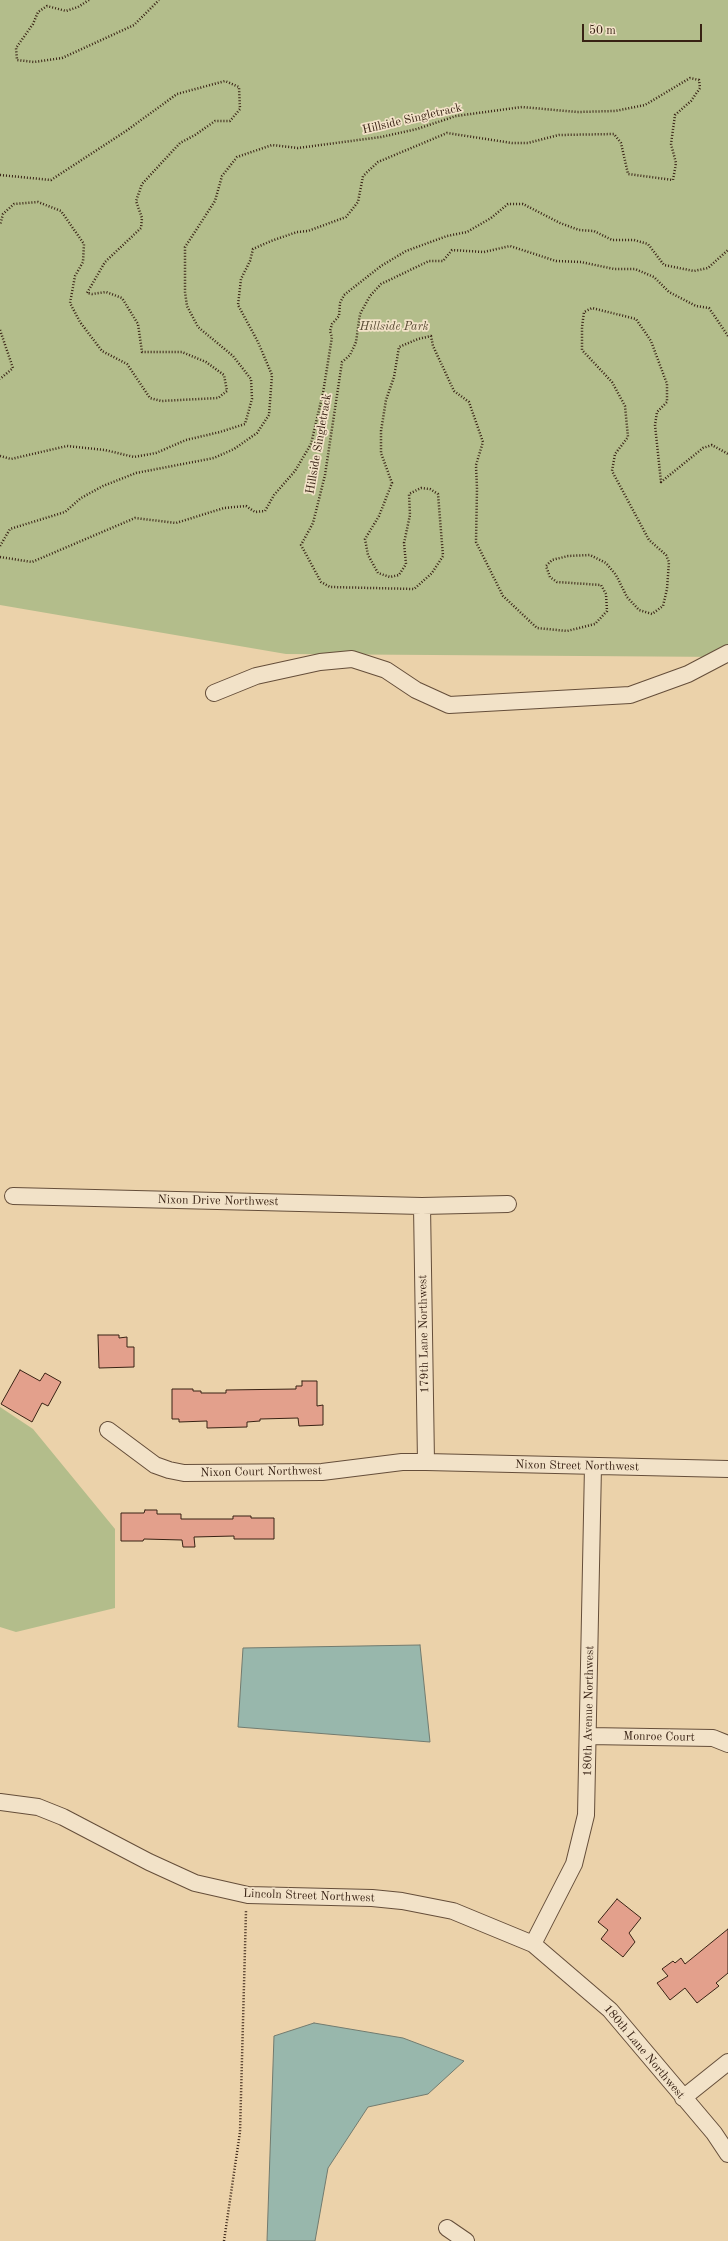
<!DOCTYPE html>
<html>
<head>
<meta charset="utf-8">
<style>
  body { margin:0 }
  #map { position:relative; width:728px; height:2241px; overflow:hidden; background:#ebd2aa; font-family:"Old Standard TT",serif }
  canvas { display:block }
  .scale { position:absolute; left:582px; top:24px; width:120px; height:18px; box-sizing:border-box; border:2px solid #382214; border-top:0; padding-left:5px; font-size:12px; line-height:14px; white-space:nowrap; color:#382214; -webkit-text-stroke:3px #f2e2c8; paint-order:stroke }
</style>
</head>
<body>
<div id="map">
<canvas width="728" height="2241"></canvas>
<div class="scale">50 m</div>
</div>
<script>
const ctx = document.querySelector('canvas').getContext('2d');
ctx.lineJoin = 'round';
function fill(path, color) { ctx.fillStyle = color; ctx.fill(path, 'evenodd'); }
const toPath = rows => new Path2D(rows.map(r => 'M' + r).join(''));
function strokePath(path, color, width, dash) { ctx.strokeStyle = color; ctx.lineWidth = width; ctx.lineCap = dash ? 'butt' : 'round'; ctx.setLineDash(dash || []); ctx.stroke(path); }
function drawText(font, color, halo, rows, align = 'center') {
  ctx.font = font + ' "Old Standard TT",serif'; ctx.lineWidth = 3.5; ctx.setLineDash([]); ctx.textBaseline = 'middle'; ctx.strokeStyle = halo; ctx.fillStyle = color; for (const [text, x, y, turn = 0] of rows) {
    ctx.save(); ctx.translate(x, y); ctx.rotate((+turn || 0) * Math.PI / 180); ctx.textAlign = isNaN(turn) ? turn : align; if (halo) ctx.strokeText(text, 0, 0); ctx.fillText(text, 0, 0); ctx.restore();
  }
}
fill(toPath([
  [0,0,728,0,728,657,286,654,0,605],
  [0,1407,33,1429,115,1529,115,1608,16,1632,0,1627]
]), '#b3bd8b');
const water = toPath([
  [420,1645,430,1742,238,1727,243,1648,420,1645],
  [314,2023,403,2038,464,2061,428,2094,368,2107,328,2168,315,2241,267,2241,274,2036,314,2023]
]);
fill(water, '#98b7ac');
strokePath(water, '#727b6f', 1);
const building = toPath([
  [98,1335,119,1335,119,1338,127,1337,127,1347,134,1347,134,1367,99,1368,98,1335],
  [20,1370,40,1381,45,1373,61,1382,48,1406,42,1403,32,1422,1,1404,20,1370],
  [302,1381,317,1381,317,1406,323,1405,323,1425,299,1426,298,1418,260,1419,260,1421,247,1422,247,1427,207,1428,207,1421,179,1422,179,1419,172,1419,172,1389,193,1389,193,1391,201,1391,201,1393,226,1393,226,1390,296,1389,296,1386,302,1386,302,1381],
  [145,1510,157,1510,157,1514,181,1514,181,1519,233,1519,233,1516,251,1516,251,1518,274,1518,274,1539,234,1539,234,1536,194,1537,195,1547,183,1547,182,1540,144,1539,143,1541,121,1541,121,1513,144,1513,145,1510],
  [617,1899,641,1918,629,1933,635,1942,623,1957,601,1939,608,1930,598,1922,617,1899],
  [728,1929,728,1973,716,1983,719,1986,697,2003,685,1988,670,2000,657,1983,668,1976,662,1969,673,1961,675,1963,681,1958,685,1964,728,1929]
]);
fill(building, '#e3a08c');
strokePath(building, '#382214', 1);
const minor = toPath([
  [214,693,256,676,320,662,352,659,386,670,416,690,449,705,630,695,688,674,728,653],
  [13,1196,422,1206,508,1204],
  [422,1206,426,1462],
  [108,1430,155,1465,169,1470,184,1473,322,1472,402,1462,426,1462,728,1469],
  [588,1736,713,1738,728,1744],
  [0,1802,38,1807,63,1817,149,1862,195,1883,248,1895,372,1898,402,1901,453,1911,533,1944,610,2010,714,2133,728,2154],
  [533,1944,574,1864,586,1815,593,1466],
  [683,2098,728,2062],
  [447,2228,466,2241]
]);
strokePath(minor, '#654e3a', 18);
strokePath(toPath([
  [89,0,78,7,66,11,47,6,38,12,33,24,16,48,17,60,34,62,62,58,134,25,159,0],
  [0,175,51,180,126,131,177,94,225,81,239,87,240,109,230,121,215,121,195,135,180,143,142,184,136,201,142,218,141,228,105,262,87,293,92,294,106,292,122,298,138,324,142,352,182,352,206,362,224,375,227,391,218,398,161,401,150,398,127,364,102,351,80,322,70,303,75,276,83,262,84,244,61,211,38,202,14,204,3,214,0,225],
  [0,330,13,368,0,379],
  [728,336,709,308,696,306,669,292,654,277,635,269,614,269,581,262,556,261,510,246,484,252,452,250,443,261,429,261,381,284,370,296,360,314,356,342,350,355,342,362,325,475,313,523,301,545,321,582,330,587,414,589,432,573,443,556,438,494,430,489,421,488,409,494,410,515,404,543,406,564,399,575,390,577,378,573,368,555,365,539,379,516,392,483,381,453,381,431,386,400,394,377,399,347,418,339,431,336,433,346,454,391,469,402,483,442,476,465,477,489,476,542,503,596,537,628,567,631,595,624,607,611,606,594,601,585,557,582,550,577,546,566,552,560,568,556,590,555,606,563,616,575,627,597,639,610,652,614,663,606,667,589,669,562,666,555,649,540,612,471,615,454,628,437,625,406,612,382,582,350,582,327,584,312,592,308,636,319,651,341,667,384,667,402,657,412,655,425,661,482,703,448,712,445,728,454],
  [0,456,11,459,67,446,105,450,134,457,156,453,186,440,220,432,245,424,252,399,251,379,233,356,198,327,187,306,185,292,185,247,215,201,222,176,237,157,272,145,298,148,381,137,417,129,456,116,522,107,577,112,615,111,645,105,690,78,699,80,700,88,691,101,675,115,671,144,676,163,673,180,628,174,621,143,614,134,559,135,528,143,512,143,447,133,378,162,363,176,358,202,346,217,308,231,297,232,271,241,253,249,250,261,241,279,238,305,258,342,272,375,269,415,257,433,234,449,214,458,136,473,103,486,81,498,65,512,10,529,0,546],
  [0,557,32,562,135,518,176,523,224,508,246,506,255,512,265,511,274,495,295,471,311,444,323,393,332,337,330,331,332,324,339,316,340,303,344,295,381,266,406,251,447,236,467,232,491,218,508,204,523,204,560,223,579,230,594,231,612,240,634,240,648,244,664,265,694,271,708,268,728,250],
  [224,2241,240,2132,246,1911]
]), '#382214', 2.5, [1, 2]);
strokePath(minor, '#f2e2c8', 16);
drawText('12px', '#382214', '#f2e2c8', [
  ["Hillside Singletrack",412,119,-13],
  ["Hillside Singletrack",319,444,-80],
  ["Nixon Drive Northwest",218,1201,1],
  ["179th Lane Northwest",424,1334,-91],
  ["Nixon Street Northwest",577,1466,1],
  ["Nixon Court Northwest",261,1472,-1],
  ["180th Avenue Northwest",589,1711,-89],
  ["Monroe Court",659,1737,1],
  ["Lincoln Street Northwest",309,1896,2],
  ["180th Lane Northwest",644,2052,50]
]);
drawText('italic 12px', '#574932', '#f2e2c8', [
  ["Hillside Park",394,327]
]);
</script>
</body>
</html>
